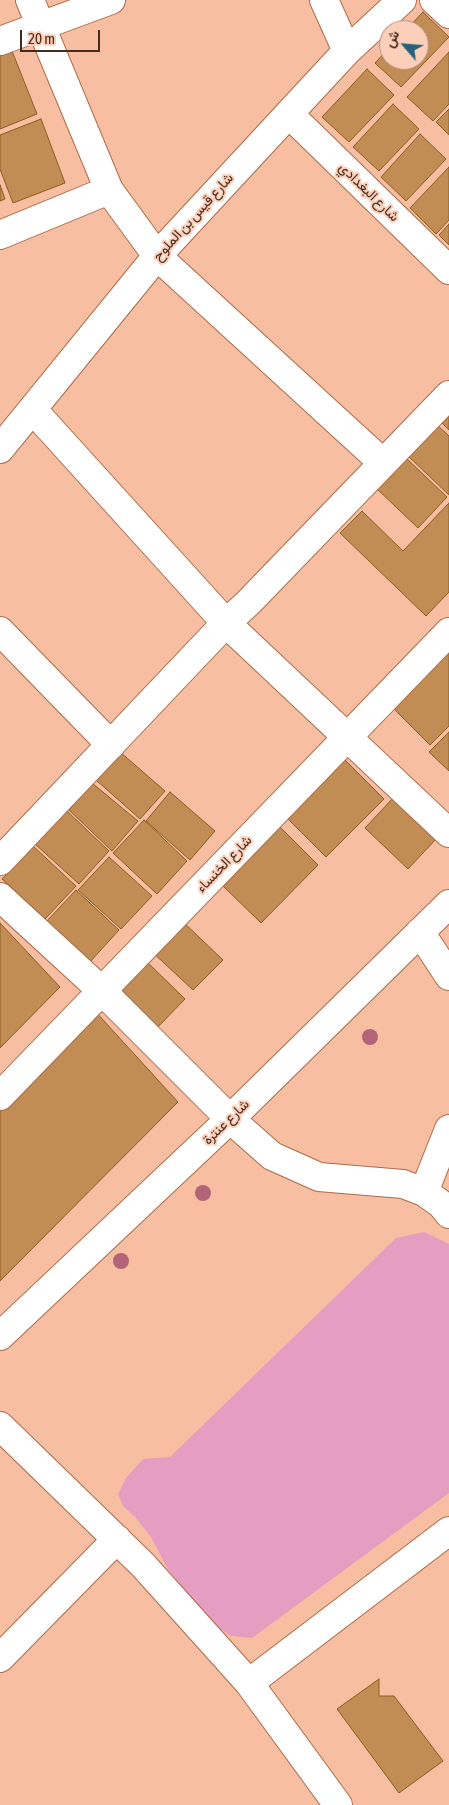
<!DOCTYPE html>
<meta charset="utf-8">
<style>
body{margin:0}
#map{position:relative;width:449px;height:1805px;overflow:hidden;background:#f8bea1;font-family:"Asap Condensed",Vazirmatn,sans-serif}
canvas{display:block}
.north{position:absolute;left:379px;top:20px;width:50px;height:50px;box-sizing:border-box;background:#fbcfb9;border:1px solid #b38d7a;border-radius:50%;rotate:297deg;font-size:14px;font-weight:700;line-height:20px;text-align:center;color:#462a1c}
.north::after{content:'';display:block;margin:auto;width:18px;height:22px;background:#266179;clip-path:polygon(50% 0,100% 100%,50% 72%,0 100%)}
.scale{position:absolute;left:20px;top:30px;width:80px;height:22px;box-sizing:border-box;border:2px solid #462a1c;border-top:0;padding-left:6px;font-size:15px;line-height:18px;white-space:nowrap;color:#462a1c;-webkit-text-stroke:4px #fbcfb9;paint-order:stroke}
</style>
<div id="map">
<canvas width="449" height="1805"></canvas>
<div class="north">ش</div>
<div class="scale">20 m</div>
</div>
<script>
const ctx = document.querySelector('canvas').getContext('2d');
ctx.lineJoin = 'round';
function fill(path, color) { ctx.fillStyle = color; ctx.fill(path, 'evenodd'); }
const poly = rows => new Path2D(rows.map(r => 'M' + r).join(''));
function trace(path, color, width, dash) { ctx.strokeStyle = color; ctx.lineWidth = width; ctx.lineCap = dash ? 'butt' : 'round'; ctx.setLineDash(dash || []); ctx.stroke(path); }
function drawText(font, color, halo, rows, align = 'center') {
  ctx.font = font + ' "Asap Condensed",Vazirmatn,sans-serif'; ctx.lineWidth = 4; ctx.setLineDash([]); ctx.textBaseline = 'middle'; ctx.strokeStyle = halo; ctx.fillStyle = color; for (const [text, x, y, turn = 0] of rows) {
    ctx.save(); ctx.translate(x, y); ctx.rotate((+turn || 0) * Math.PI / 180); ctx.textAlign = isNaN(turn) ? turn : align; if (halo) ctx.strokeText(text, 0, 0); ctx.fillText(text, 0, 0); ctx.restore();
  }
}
const green = poly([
 [424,1232,449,1244,449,1493,252,1638,231,1636,210,1622,168,1569,151,1537,135,1517,123,1506,118,1494,126,1478,143,1459,170,1457,396,1238]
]);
const building = poly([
 [423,12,449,37,401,87,375,63,389,48,389,60,419,60,419,30,406,30,423,12],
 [12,51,37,114,0,129,0,56,12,51],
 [449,52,449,104,433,121,407,97,449,52],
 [367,69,394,95,349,142,322,117,367,69],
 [393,104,419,129,379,171,353,147,393,104],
 [449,109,449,135,436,122,449,109],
 [41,119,65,183,13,203,0,169,0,135,41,119],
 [420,134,446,159,406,201,381,177,420,134],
 [449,167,449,220,436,234,410,208,449,167],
 [0,185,5,199,0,201,0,185],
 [449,224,449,245,439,235,449,224],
 [449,413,449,430,441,422,449,413],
 [436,424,449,436,449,495,407,455,436,424],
 [404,456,447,497,418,528,375,487,404,456],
 [449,503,449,592,426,616,340,533,362,511,403,551,449,503],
 [449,649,449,726,430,745,391,706,449,649],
 [449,732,449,771,429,752,449,732],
 [120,752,165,791,140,819,96,780,120,752],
 [345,760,384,799,326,857,287,818,345,760],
 [92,783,138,821,112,851,69,810,92,783],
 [170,792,215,831,190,860,146,821,170,792],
 [394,797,437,838,408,869,365,828,394,797],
 [66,810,109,851,79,884,35,844,66,810],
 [144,820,187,861,157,894,113,853,144,820],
 [279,826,318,865,261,923,221,884,279,826],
 [33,846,76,886,45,919,2,879,33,846],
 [109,857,152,896,121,929,78,890,109,857],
 [76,890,119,930,89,963,45,923,76,890],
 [180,919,223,960,193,990,150,950,180,919],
 [0,923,60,987,0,1048,0,923],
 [142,957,185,999,155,1030,112,988,142,957],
 [94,1010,178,1102,0,1281,0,1109,94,1010],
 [379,1679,379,1696,394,1696,443,1761,399,1793,337,1709,379,1679]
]);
const minor = poly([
 [30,0,109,190,157,256,383,463],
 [324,0,347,51],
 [434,0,449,14],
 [0,41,111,0],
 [289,114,449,270],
 [0,235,109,190],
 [33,410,226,623,449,833],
 [0,449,157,256,347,51,402,0],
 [0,631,111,745],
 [0,861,226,623,248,603,449,395],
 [0,897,101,990,230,1119,272,1156,319,1177,403,1184,424,1192,441,1204,449,1214],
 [420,932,449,976],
 [0,1096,449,632],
 [424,1192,449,1129],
 [0,1336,230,1119,449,904],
 [0,1426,143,1565,249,1683,338,1805],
 [0,1658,117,1539],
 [249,1683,449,1531]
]);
const trees = [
 [370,1037],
 [203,1193],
 [121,1261]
];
const streetNames = [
 ["شارع البغدادي",369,192,44],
 ["شارع قيس بن الملوح",193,217,-48],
 ["شارع الخنساء",224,864,-46],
 ["شارع عنترة",226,1122,-44]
];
fill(green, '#e69dc2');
fill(building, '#c18d54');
trace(building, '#8c5c20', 1);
trace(minor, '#ac6b48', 30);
trace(minor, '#fff', 28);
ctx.fillStyle = '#b46478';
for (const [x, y] of trees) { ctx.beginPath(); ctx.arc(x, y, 8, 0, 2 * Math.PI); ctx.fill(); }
drawText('14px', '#462a1c', '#fbcfb9', streetNames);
</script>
